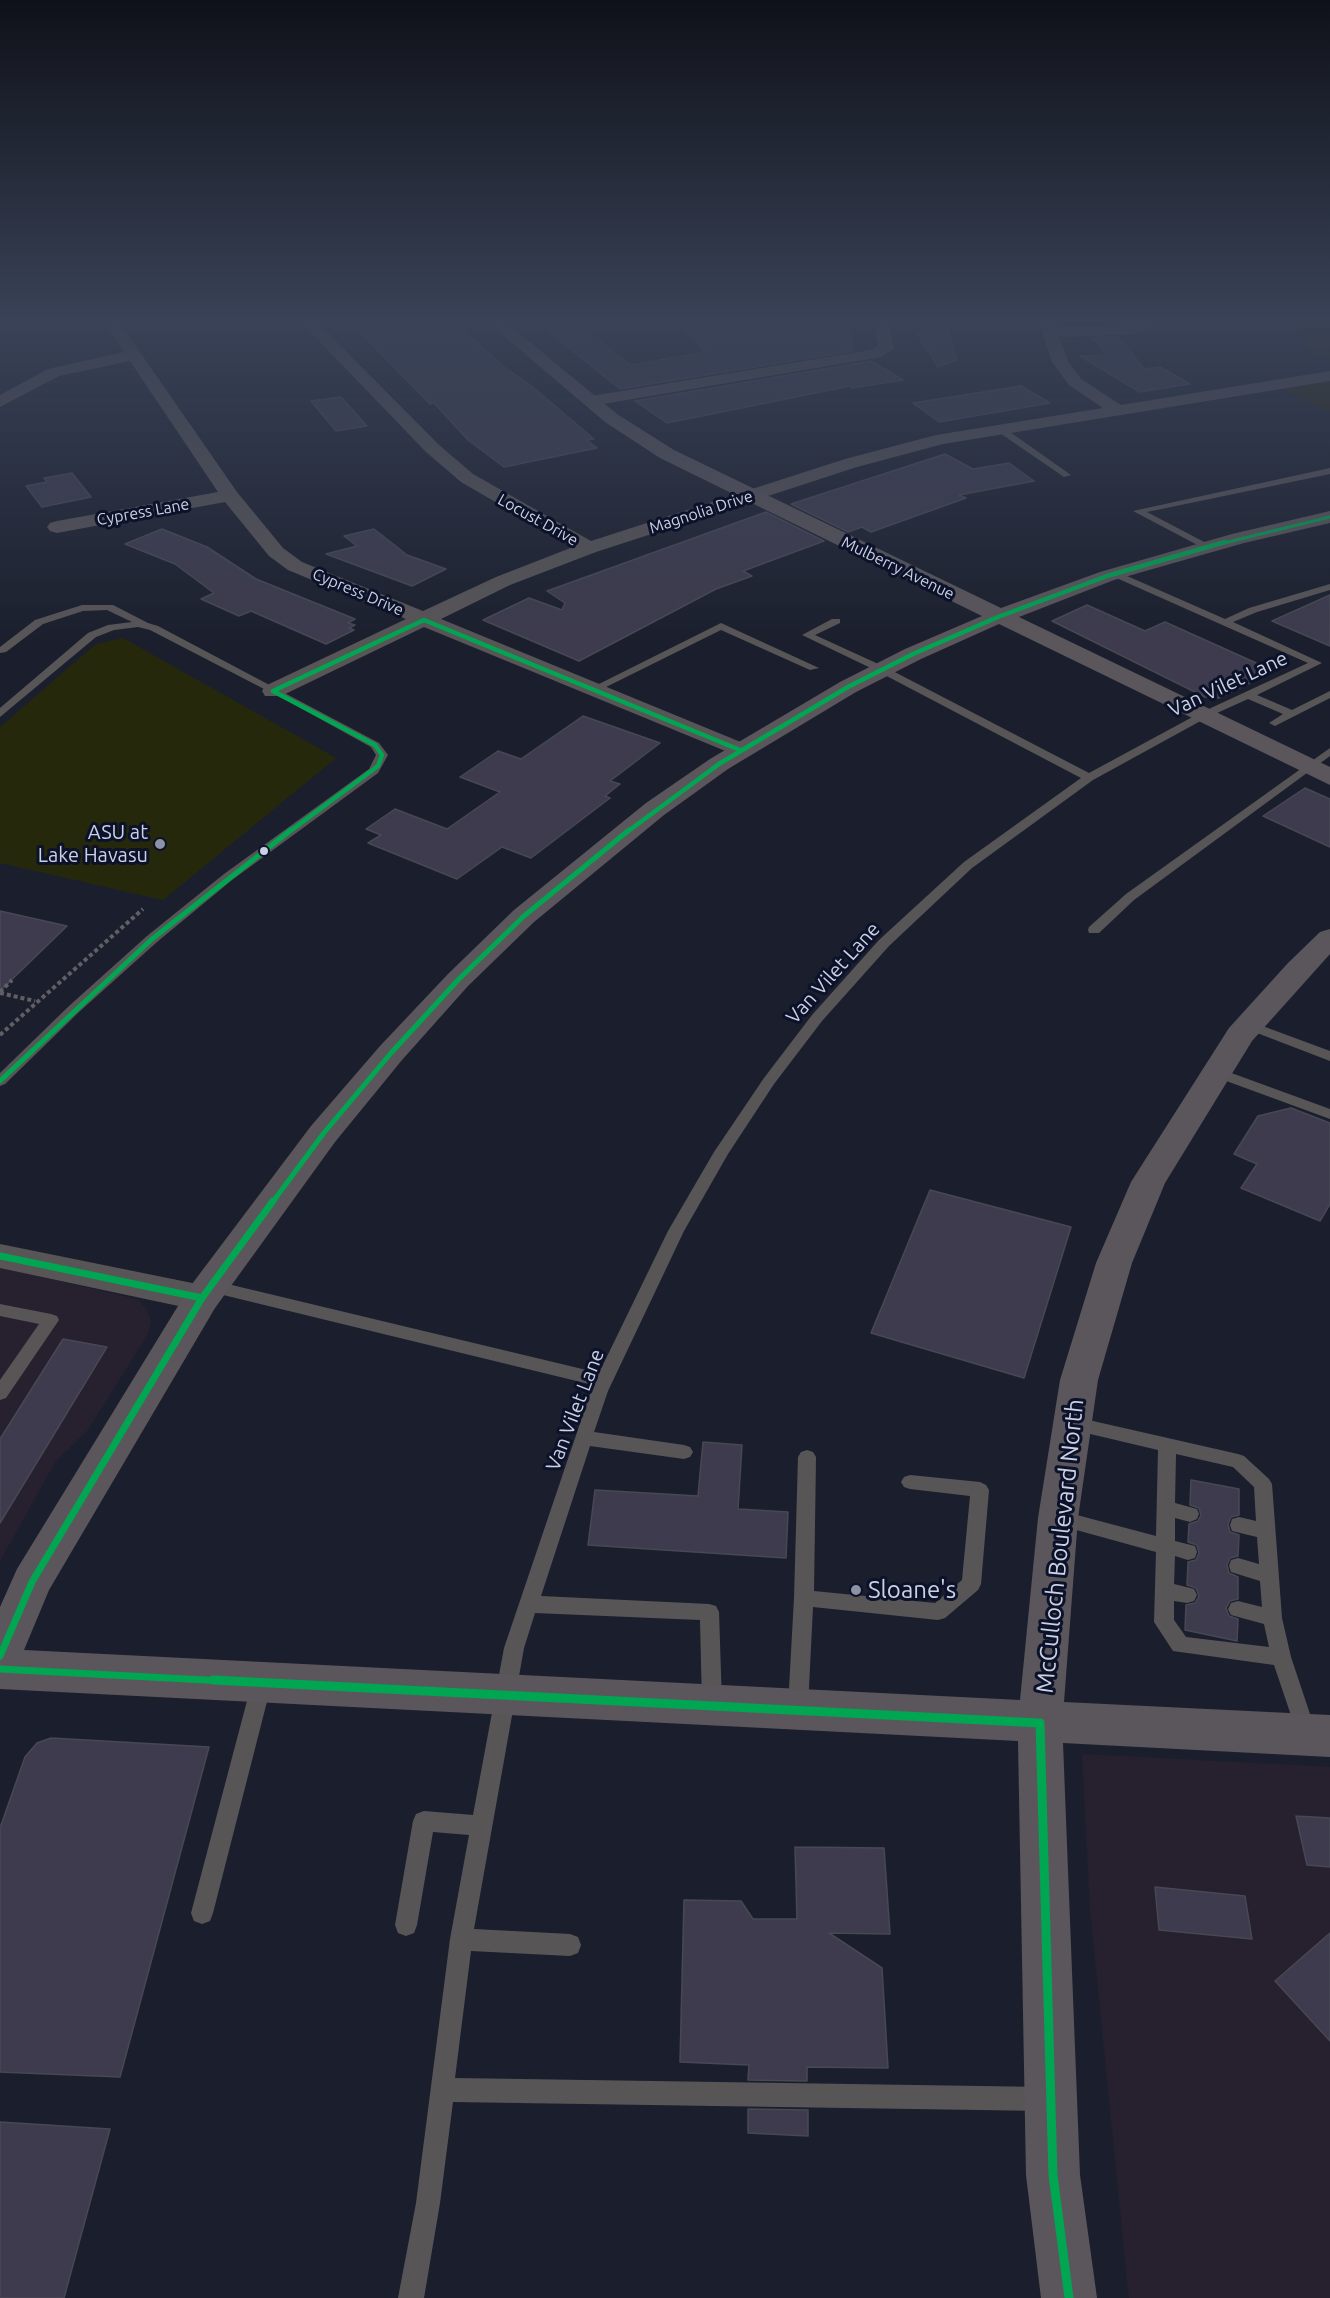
<!DOCTYPE html>
<style>
body{margin:0}
canvas{display:block;background:#1b1f2d}
</style>
<canvas width="1330" height="2298"></canvas>
<script>
const ctx = document.querySelector('canvas').getContext('2d');
ctx.lineJoin = 'round';
function fill(path, color) { ctx.fillStyle = color; ctx.fill(path, 'evenodd'); }
const poly = rows => new Path2D(rows.map(r => 'M' + r).join(''));
function trace(path, color, width, dash) { ctx.strokeStyle = color; ctx.lineWidth = width; ctx.lineCap = dash ? 'butt' : 'round'; ctx.setLineDash(dash || []); ctx.stroke(path); }
function drawText(font, color, halo, rows, align = 'center') {
  ctx.font = font + ' Ubuntu,sans-serif'; ctx.lineWidth = 6; ctx.setLineDash([]); ctx.textBaseline = 'middle'; ctx.strokeStyle = halo; ctx.fillStyle = color; for (const [text, x, y, turn = 0] of rows) {
    ctx.save(); ctx.translate(x, y); ctx.rotate((+turn || 0) * Math.PI / 180); ctx.textAlign = isNaN(turn) ? turn : align; if (halo) ctx.strokeText(text, 0, 0); ctx.fillText(text, 0, 0); ctx.restore();
  }
}
const commercial = poly([
 [0,1267,136,1299,146,1308,151,1321,148,1334,87,1431,55,1462,0,1561],
 [1082,1754,1330,1767,1330,2298,1129,2298,1090,1907]
]);
const green = poly([
 [123,638,336,758,163,900,0,863,0,727,96,644]
]);
const sand = poly([
 [1287,319,1330,319,1330,358,1325,359,1300,345,1305,338],
 [1330,381,1330,412,1281,389]
]);
const building = poly([
 [347,319,452,319,504,367,529,384,594,439,587,440,597,448,504,467,468,440,434,403,430,404,347,319],
 [533,319,571,319,631,365,706,352,675,319,814,319,814,325,850,325,853,351,620,389,533,319],
 [922,324,946,324,957,360,938,367,917,333,922,333,922,324],
 [1119,337,1144,369,1160,367,1190,384,1140,392,1080,356,1106,355,1093,338,1119,337],
 [871,361,903,380,852,388,850,386,667,423,635,401,871,361],
 [1021,386,1050,403,939,422,913,403,1021,386],
 [341,397,367,426,336,431,311,401,341,397],
 [945,454,973,469,1009,463,1034,481,959,495,966,498,871,532,862,527,848,532,791,504,945,454],
 [72,473,91,497,42,507,26,486,47,482,44,478,72,473],
 [766,512,824,541,743,571,752,576,716,589,579,661,483,620,529,598,562,610,565,603,547,591,766,512],
 [162,529,207,547,256,579,355,619,348,623,355,625,349,628,354,630,326,644,251,611,239,616,201,599,214,593,175,564,125,544,162,529],
 [374,529,407,555,446,569,412,586,326,554,357,546,344,536,374,529],
 [1330,595,1330,646,1272,621,1330,595],
 [1087,605,1145,631,1165,622,1274,671,1219,698,1205,697,1052,621,1087,605],
 [583,716,660,743,610,781,620,784,605,796,610,798,531,858,502,847,457,879,368,843,381,835,366,829,395,809,447,829,500,792,460,777,498,751,521,759,583,716],
 [1305,788,1330,799,1330,847,1263,816,1305,788],
 [0,911,67,926,0,991,0,911],
 [1291,1108,1330,1123,1330,1204,1320,1221,1241,1188,1257,1164,1234,1154,1258,1116,1291,1108],
 [930,1190,1071,1227,1024,1378,871,1333,930,1190],
 [63,1339,107,1347,0,1523,0,1439,63,1339],
 [703,1442,742,1445,738,1509,788,1512,786,1558,588,1545,595,1490,698,1496,703,1442],
 [1191,1480,1239,1489,1239,1515,1231,1517,1228,1524,1230,1532,1239,1535,1238,1556,1230,1558,1227,1565,1229,1573,1238,1577,1238,1599,1230,1601,1226,1608,1229,1616,1238,1619,1237,1641,1185,1630,1186,1605,1195,1603,1199,1596,1196,1588,1187,1585,1188,1562,1196,1560,1199,1553,1197,1545,1188,1542,1189,1524,1198,1521,1201,1515,1199,1508,1190,1505,1191,1480],
 [51,1738,209,1747,120,2077,0,2072,0,1828,25,1757,37,1743,51,1738],
 [1296,1816,1330,1818,1330,1867,1307,1865,1296,1816],
 [795,1847,884,1848,890,1934,829,1933,882,1968,888,2068,807,2067,807,2081,748,2080,749,2065,680,2062,684,1900,741,1901,753,1919,797,1919,795,1847],
 [1155,1887,1245,1896,1252,1939,1159,1930,1155,1887],
 [1330,1933,1330,2041,1275,1981,1330,1933],
 [748,2109,808,2110,808,2136,748,2133,748,2109],
 [0,2122,110,2129,64,2298,0,2298,0,2122]
]);
const pathFar1 = poly([
 [651,328,739,319]
]);
const path = poly([
 [0,992,12,980],
 [0,993,35,1001],
 [0,1035,143,909]
]);
const lane = poly([
 [997,427,1003,427,1071,475,1064,477,997,431,997,427],
 [1330,468,1330,474,1147,512,1210,545,1212,547,1207,550,1133,511,1330,468],
 [1112,572,1118,572,1225,619,1249,608,1330,584,1330,590,1257,612,1233,622,1322,663,1257,695,1292,710,1330,691,1330,698,1275,726,1269,723,1283,714,1248,699,1206,718,1093,780,972,868,889,946,822,1021,774,1084,728,1154,684,1231,608,1391,594,1432,684,1445,690,1447,693,1452,690,1457,684,1459,590,1446,541,1596,709,1604,716,1606,719,1612,722,1704,719,1711,712,1713,705,1711,702,1704,700,1620,535,1613,524,1648,474,1929,570,1934,578,1937,581,1945,578,1953,570,1956,471,1951,455,2078,1045,2087,1053,2091,1057,2099,1053,2107,1045,2111,453,2102,440,2203,424,2298,398,2298,416,2203,450,1939,469,1835,433,1832,417,1925,414,1933,406,1936,398,1933,395,1925,413,1821,416,1814,424,1811,473,1815,504,1648,593,1385,211,1292,205,1290,203,1286,205,1282,211,1280,599,1373,668,1231,714,1152,764,1078,812,1015,879,940,964,862,1081,778,879,672,802,635,832,619,840,619,840,623,815,635,887,668,1089,773,1198,714,1308,663,1112,576,1112,572],
 [82,605,113,605,148,623,158,626,379,743,388,755,378,773,232,880,157,942,79,1012,5,1084,0,1086,0,1073,69,1006,147,936,224,874,369,769,376,755,371,747,295,705,150,630,138,627,114,630,96,637,0,717,0,708,88,633,108,625,132,622,107,610,83,611,43,624,6,652,0,653,0,647,35,620,82,605],
 [721,623,819,668,810,670,721,630,596,692,587,690,721,623],
 [1330,748,1330,756,1134,900,1099,933,1089,933,1088,930,1089,927,1126,894,1330,748],
 [1249,1021,1330,1051,1330,1061,1244,1028,1242,1025,1244,1022,1249,1021],
 [1215,1067,1330,1109,1330,1119,1210,1075,1208,1072,1210,1069,1215,1067],
 [0,1304,51,1314,57,1316,59,1320,6,1398,0,1400,0,1380,39,1324,0,1316,0,1304],
 [1071,1416,1238,1454,1244,1456,1269,1479,1272,1484,1282,1618,1291,1657,1316,1732,1313,1739,1306,1742,1299,1739,1274,1665,1173,1651,1154,1622,1156,1552,1051,1523,1049,1518,1051,1513,1058,1510,1156,1536,1158,1450,1065,1428,1062,1423,1065,1418,1071,1416],
 [1176,1454,1233,1467,1254,1487,1256,1521,1239,1517,1232,1519,1230,1525,1232,1531,1257,1537,1259,1564,1238,1558,1231,1560,1229,1566,1231,1572,1260,1581,1262,1607,1238,1601,1231,1603,1228,1609,1231,1615,1264,1624,1269,1647,1186,1637,1174,1620,1174,1601,1187,1603,1194,1601,1197,1595,1194,1589,1174,1584,1175,1556,1188,1560,1195,1558,1197,1552,1195,1546,1175,1541,1175,1518,1190,1522,1197,1519,1199,1514,1197,1509,1175,1503,1176,1454],
 [807,1450,813,1452,816,1457,814,1591,935,1603,962,1580,970,1496,910,1489,904,1487,901,1482,904,1477,910,1475,980,1482,986,1485,989,1490,981,1584,978,1590,945,1618,938,1620,813,1607,808,1707,805,1714,798,1716,791,1714,788,1707,794,1598,798,1457,801,1452,807,1450],
 [262,1673,269,1676,272,1682,213,1913,210,1921,202,1924,194,1921,191,1913,252,1682,255,1676,262,1673]
]);
const street = poly([
 [102,319,117,319,237,492,283,548,302,562,423,611,496,577,573,547,461,482,426,452,298,319,314,319,438,444,473,474,591,541,845,459,936,435,1103,408,1069,385,1052,362,1038,319,1053,319,1056,328,1178,319,1135,334,1059,337,1068,361,1081,379,1121,405,1330,371,1330,381,943,444,857,467,596,552,510,585,441,619,748,745,752,750,748,755,740,757,424,627,281,696,265,696,262,691,265,686,406,619,288,570,269,556,225,502,57,533,50,531,47,527,50,523,57,521,218,492,130,361,59,376,0,407,0,395,48,369,124,352,102,319],
 [872,319,888,319,894,348,881,357,591,406,583,401,591,396,871,350,878,346,872,319],
 [0,1244,202,1285,214,1289,219,1298,214,1307,202,1311,0,1268,0,1244]
]);
const secondary = poly([
 [484,319,502,319,617,414,674,450,1001,608,1100,572,1232,534,1330,511,1330,523,1244,543,1114,580,1019,617,1330,767,1330,785,999,624,921,659,856,692,728,769,664,815,534,922,468,986,402,1060,335,1142,215,1308,49,1590,24,1650,1020,1700,1038,1518,1060,1380,1096,1263,1131,1182,1229,1028,1288,963,1320,932,1330,929,1330,954,1252,1041,1165,1183,1132,1263,1098,1380,1078,1518,1064,1702,1330,1715,1330,1757,1063,1743,1080,2175,1097,2298,1041,2298,1026,2175,1018,1741,0,1689,0,1607,17,1569,189,1288,311,1126,380,1046,448,974,514,910,646,803,710,759,840,682,905,649,982,616,660,458,605,422,484,319]
]);
const bus1Far4 = poly([
 [1220,544,1330,517]
]);
const bus1Far3 = poly([
 [273,691,424,620,740,750],
 [273,691,375,745,382,755,378,766,289,832],
 [627,832,719,764,848,687,913,654,998,617,1107,576,1225,542]
]);
const bus1Far2 = poly([
 [0,1081,152,939,291,830],
 [272,1203,323,1134,391,1053,458,980,524,916,629,830]
]);
const bus1Far1 = poly([
 [0,1256,202,1298],
 [0,1656,32,1582,202,1298,273,1201],
 [0,1669,242,1682]
]);
const bus1 = poly([
 [213,1680,1040,1723,1053,2175,1069,2298]
]);
const markers = [
 [160,844,6,"#8d93a3"],
 [264,851,5,"#cbd1e2"],
 [856,1590,6,"#8d93a3"]
];
const farStreetnames = [
 ["Cypress Lane",143,512,-10],
 ["Magnolia Drive",701,512,-18],
 ["Locust Drive",538,520,29],
 ["Mulberry Avenue",898,568,26],
 ["Cypress Drive",358,592,23]
];
const streetNames = [
 ["Van Vilet Lane",1228,684,-25],
 ["Van Vilet Lane",833,973,-48],
 ["Van Vilet Lane",575,1410,-69]
];
const poiNames = [
 ["ASU at",148,832],
 ["Lake Havasu",148,855]
];
const nearStreetnames = [
 ["McCulloch Boulevard North",1060,1546,-84]
];
const nearPoinames = [
 ["Sloane's",868,1590]
];
fill(commercial, '#27202f');
fill(green, '#25280b');
fill(sand, '#2a2309');
fill(building, '#3d3b4d');
trace(building, '#474854', 1.5);
trace(pathFar1, '#615f64', 2, [2, 1.5]);
trace(path, '#615f64', 4, [4, 3]);
fill(lane, '#585557');
fill(street, '#585557');
fill(secondary, '#5b565b');
trace(bus1Far4, '#00a651', 3);
trace(bus1Far3, '#00a651', 4.5);
trace(bus1Far2, '#00a651', 5);
trace(bus1Far1, '#00a651', 7);
trace(bus1, '#00a651', 9);
const sky = ctx.createLinearGradient(0, 0, 0, 641);
sky.addColorStop(0, '#0f1119');
sky.addColorStop(0.5, '#394257');
sky.addColorStop(1, '#39425700');
ctx.fillStyle = sky;
ctx.fillRect(0, 0, 1330, 641);
for (const [x, y, r, color] of markers) { const dot = new Path2D(); dot.arc(x, y, r, 0, 2 * Math.PI); ctx.fillStyle = color; ctx.fill(dot); trace(dot, '#0b122a', 2); }
drawText('16px', '#cbd1e2', '#0b122a', farStreetnames);
drawText('20px', '#cbd1e2', '#0b122a', streetNames);
drawText('20px', '#cbd1e2', '#0b122a', poiNames, 'right');
drawText('24px', '#cbd1e2', '#0b122a', nearStreetnames);
drawText('24px', '#cbd1e2', '#0b122a', nearPoinames, 'left');
</script>
